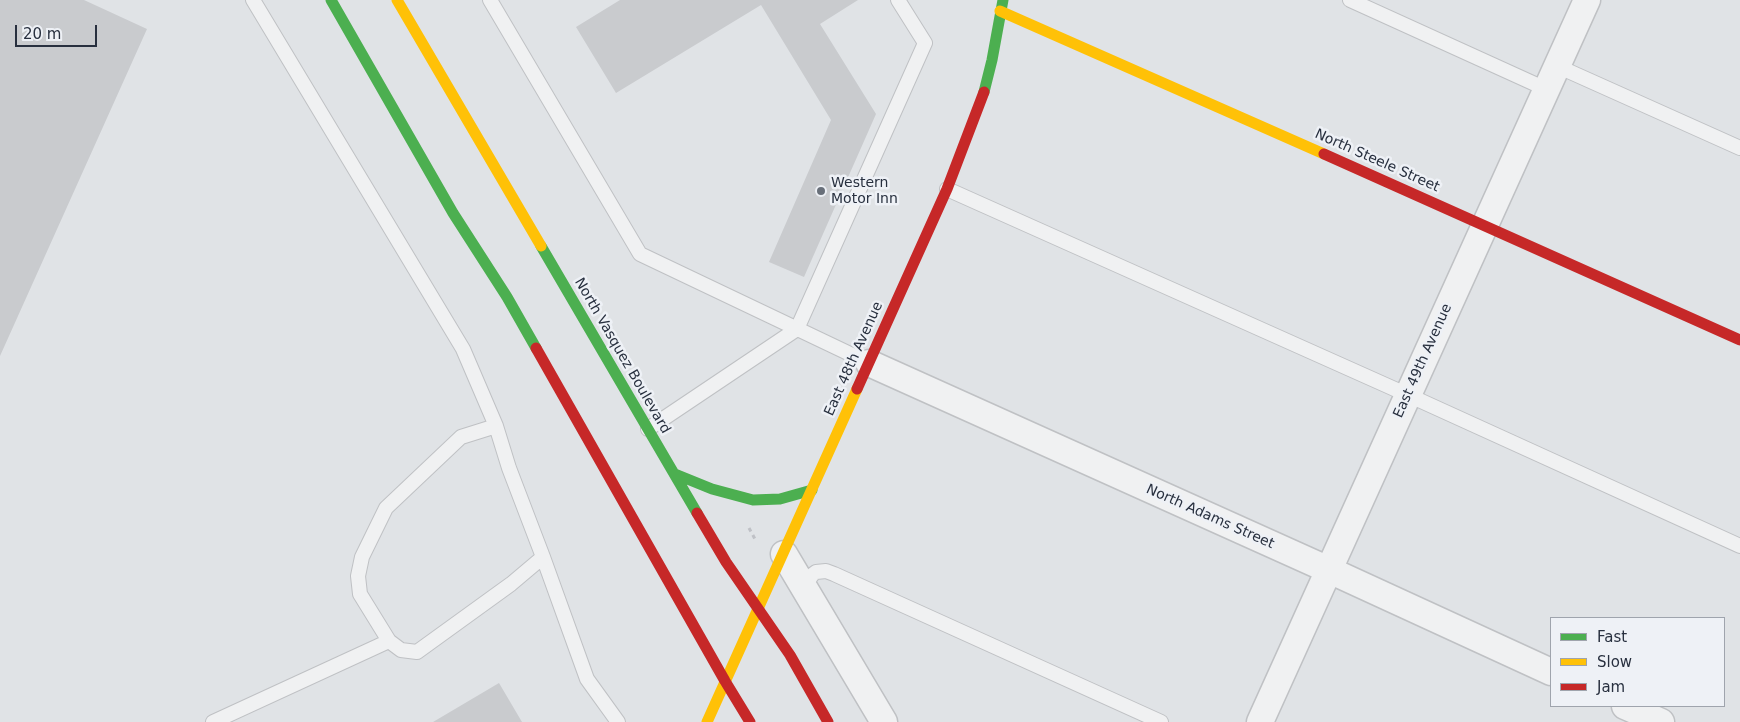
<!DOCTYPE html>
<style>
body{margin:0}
#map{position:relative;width:1740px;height:722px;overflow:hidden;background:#e0e3e6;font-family:"DejaVu Sans",sans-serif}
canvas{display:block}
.legend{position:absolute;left:1550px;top:617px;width:175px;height:90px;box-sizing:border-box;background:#eef1f6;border:1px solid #9fa4ad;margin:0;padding:6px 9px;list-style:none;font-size:15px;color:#28303f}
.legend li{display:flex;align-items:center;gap:10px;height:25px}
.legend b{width:25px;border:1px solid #9fa4ad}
.scale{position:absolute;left:15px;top:25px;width:82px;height:22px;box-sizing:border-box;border:2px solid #28303f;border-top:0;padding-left:6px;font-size:15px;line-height:18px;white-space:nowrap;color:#28303f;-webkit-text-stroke:4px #eef1f6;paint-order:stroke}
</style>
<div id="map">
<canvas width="1740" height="722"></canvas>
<ul class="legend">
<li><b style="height:6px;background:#4caf50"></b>Fast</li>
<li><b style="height:6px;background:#ffc107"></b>Slow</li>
<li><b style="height:6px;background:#c62828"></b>Jam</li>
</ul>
<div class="scale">20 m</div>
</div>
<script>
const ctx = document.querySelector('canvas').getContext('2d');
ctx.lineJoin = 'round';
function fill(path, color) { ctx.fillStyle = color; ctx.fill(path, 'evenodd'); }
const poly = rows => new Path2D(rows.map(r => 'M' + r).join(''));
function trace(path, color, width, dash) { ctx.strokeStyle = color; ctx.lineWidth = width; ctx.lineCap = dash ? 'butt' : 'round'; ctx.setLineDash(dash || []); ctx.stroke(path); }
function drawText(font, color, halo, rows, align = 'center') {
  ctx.font = font + ' "DejaVu Sans",sans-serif'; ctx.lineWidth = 5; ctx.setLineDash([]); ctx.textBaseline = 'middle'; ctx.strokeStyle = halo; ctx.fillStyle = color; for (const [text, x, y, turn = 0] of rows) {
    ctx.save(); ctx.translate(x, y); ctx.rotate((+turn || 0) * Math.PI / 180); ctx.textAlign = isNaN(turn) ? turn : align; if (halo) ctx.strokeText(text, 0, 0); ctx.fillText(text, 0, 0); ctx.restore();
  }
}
const building = poly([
 [0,0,84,0,147,29,0,356],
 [620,0,858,0,820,24,876,114,804,277,769,262,831,120,761,5,616,93,576,27],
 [499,683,522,722,433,722]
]);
const path = poly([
 [749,528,756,541]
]);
const lane = poly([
 [253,0,463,349,496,426,509,468,543,557,587,679,618,722],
 [490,0,640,254,869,363],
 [1350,0,1546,89],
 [1557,66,1740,148],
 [947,189,1408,395,1740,546],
 [496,426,461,437,386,508,362,557,358,576,360,594,389,641,401,650,417,652,511,584,543,557],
 [648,429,797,329,925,43,898,0],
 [804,587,812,575,816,572,826,571,834,574,1161,722],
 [213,722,389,641]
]);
const street = poly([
 [869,363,1329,570,1551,672],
 [784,554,884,722],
 [1625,706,1661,722],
 [1260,722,1587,0]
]);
const fast = poly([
 [331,0,453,213,507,297,536,348],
 [984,92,992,60,1003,0],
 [541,246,697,513],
 [675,474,712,489,753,500,780,499,812,490]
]);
const slow = poly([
 [397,0,541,246],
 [1000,11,1324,154],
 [707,722,857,389]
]);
const jam = poly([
 [1324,154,1740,340],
 [536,348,725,681,750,722],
 [857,389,947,189,984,92],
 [697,513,726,562,790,655,828,722]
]);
const markers = [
 [821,191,5,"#686f79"]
];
const streetNames = [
 ["North Steele Street",1377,161,24],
 ["North Vasquez Boulevard",622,356,60],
 ["East 48th Avenue",854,359,-66],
 ["East 49th Avenue",1423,361,-66],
 ["North Adams Street",1210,517,24]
];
const poiNames = [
 ["Western",831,183],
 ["Motor Inn",831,199]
];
fill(building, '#c9cbce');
trace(lane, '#bfc1c4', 16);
trace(street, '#bfc1c4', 29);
trace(path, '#bfc1c6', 3, [4, 4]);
trace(lane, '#f0f1f2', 14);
trace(street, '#f0f1f2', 26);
trace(fast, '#4caf50', 11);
trace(slow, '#ffc107', 11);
trace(jam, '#c62828', 11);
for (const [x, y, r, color] of markers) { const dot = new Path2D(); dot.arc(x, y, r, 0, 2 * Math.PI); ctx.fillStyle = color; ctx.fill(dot); trace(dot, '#eef1f6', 2); }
drawText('14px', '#28303f', '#eef1f6', streetNames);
drawText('14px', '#28303f', '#eef1f6', poiNames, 'left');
</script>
